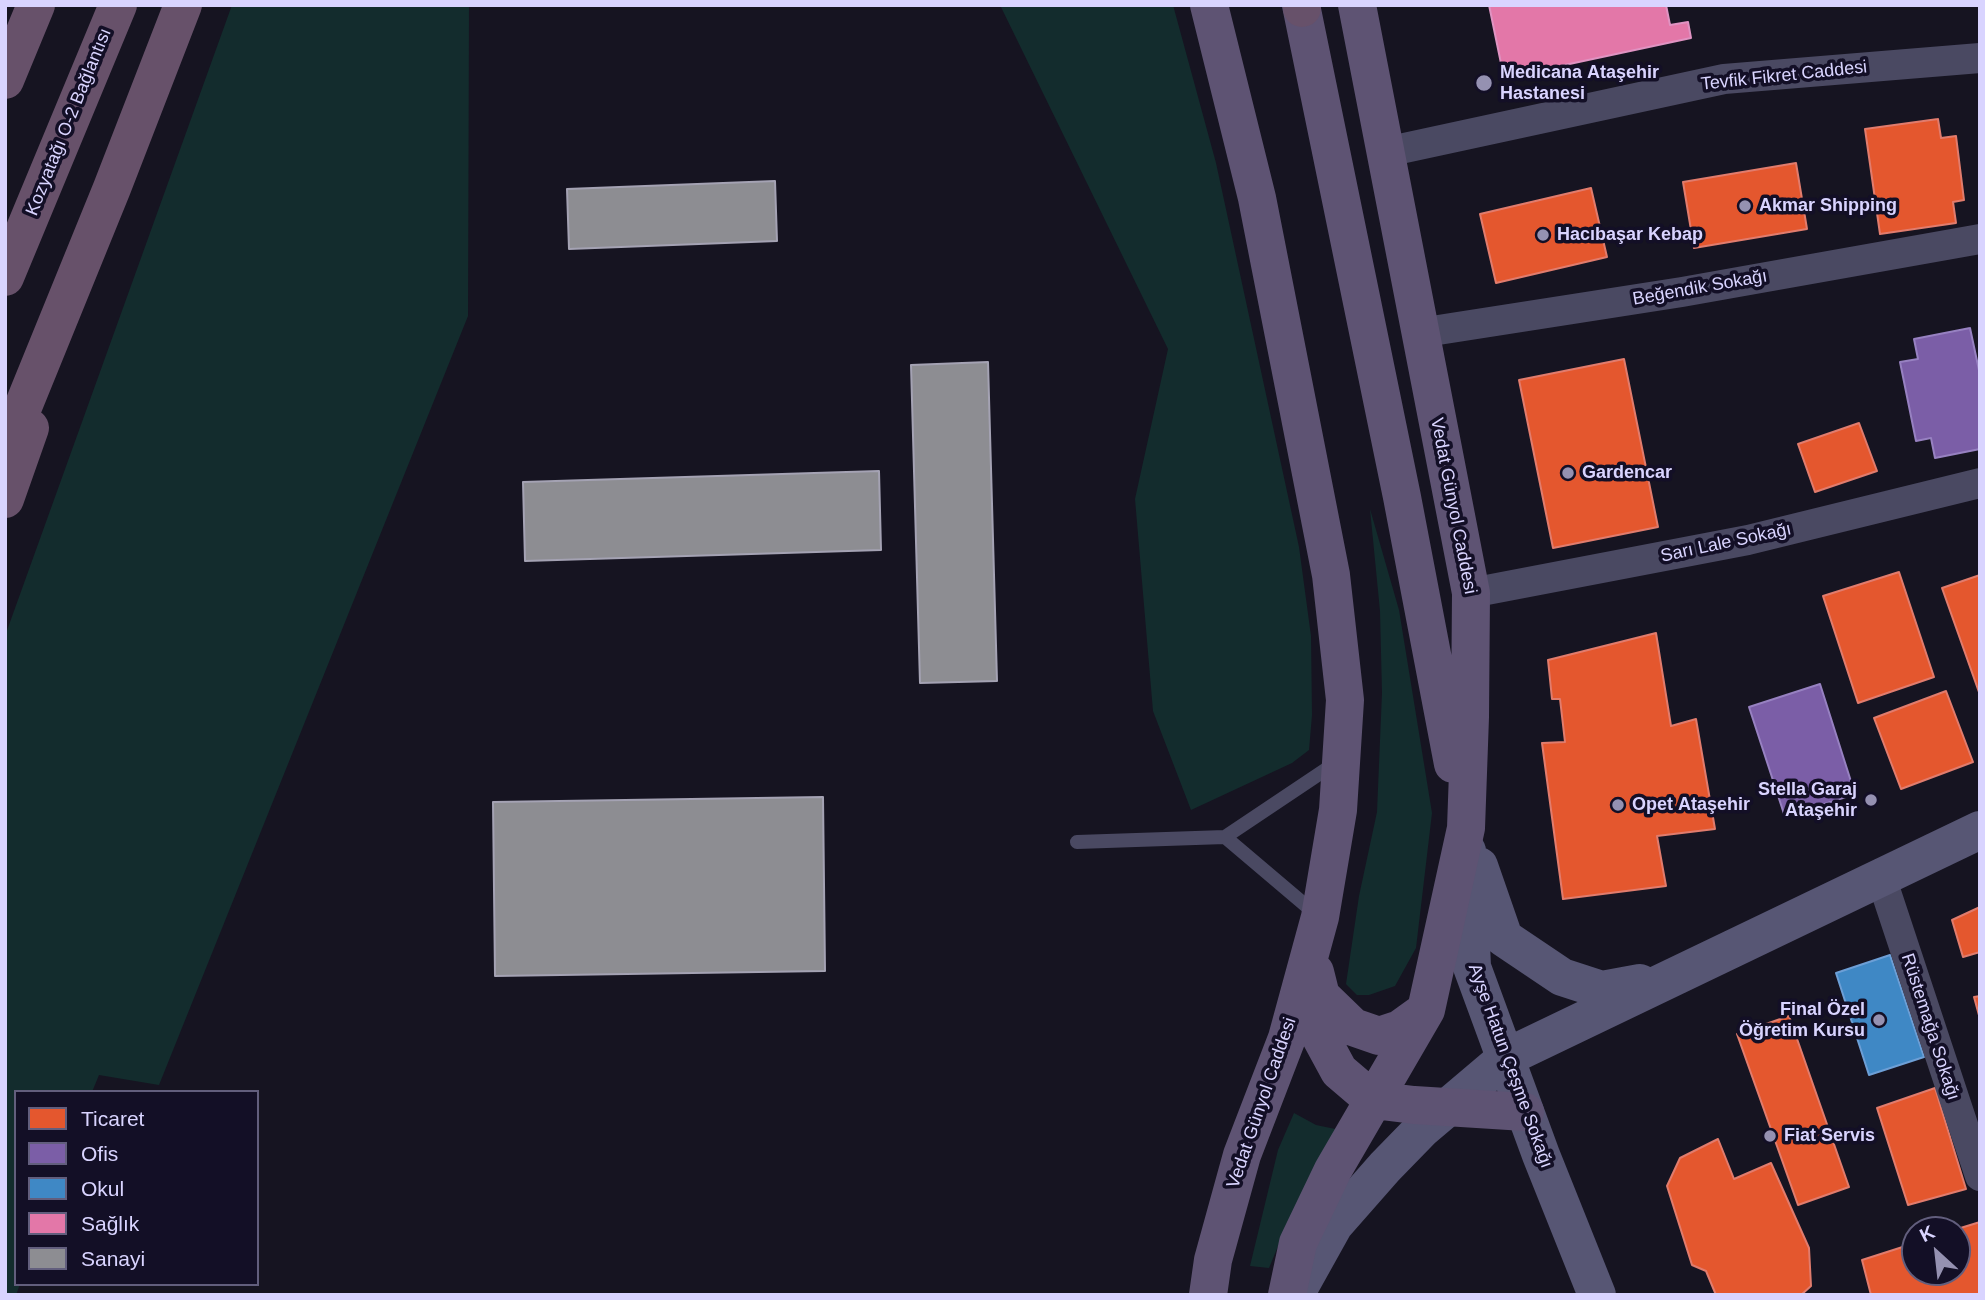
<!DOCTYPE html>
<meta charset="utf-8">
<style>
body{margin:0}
#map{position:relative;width:1985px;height:1300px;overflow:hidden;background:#161421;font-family:Arial,sans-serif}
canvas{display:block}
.frame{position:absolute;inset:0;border:7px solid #d9d4ff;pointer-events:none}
.legend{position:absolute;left:14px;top:1090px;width:245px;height:196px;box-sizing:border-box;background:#130f26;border:2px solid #625e7d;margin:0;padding:9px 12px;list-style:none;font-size:21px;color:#d9d4ff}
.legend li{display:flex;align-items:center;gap:14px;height:35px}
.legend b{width:35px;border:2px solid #625e7d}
.north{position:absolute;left:1901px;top:1216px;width:70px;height:70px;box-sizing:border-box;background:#130f26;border:2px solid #625e7d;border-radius:50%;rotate:333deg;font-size:19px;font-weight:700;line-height:28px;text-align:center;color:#d9d4ff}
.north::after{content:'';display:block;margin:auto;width:24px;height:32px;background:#9591b1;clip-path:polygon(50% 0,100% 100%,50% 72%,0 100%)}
</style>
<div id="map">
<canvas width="1985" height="1300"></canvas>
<div class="frame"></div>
<ul class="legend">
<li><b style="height:19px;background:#e4572e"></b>Ticaret</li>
<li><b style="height:19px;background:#7b5ea7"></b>Ofis</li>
<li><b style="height:19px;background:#3f88c5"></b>Okul</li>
<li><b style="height:19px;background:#e377a8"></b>Sağlık</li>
<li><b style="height:19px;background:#8d8d92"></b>Sanayi</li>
</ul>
<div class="north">K</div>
</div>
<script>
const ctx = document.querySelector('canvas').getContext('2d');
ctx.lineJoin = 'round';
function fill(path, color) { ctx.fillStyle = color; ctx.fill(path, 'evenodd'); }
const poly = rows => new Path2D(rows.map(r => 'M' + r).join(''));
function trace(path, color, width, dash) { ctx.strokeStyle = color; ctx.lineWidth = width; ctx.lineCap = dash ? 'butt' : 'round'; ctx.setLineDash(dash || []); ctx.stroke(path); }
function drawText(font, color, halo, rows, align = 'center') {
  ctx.font = font + ' Arial,sans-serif'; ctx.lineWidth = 7; ctx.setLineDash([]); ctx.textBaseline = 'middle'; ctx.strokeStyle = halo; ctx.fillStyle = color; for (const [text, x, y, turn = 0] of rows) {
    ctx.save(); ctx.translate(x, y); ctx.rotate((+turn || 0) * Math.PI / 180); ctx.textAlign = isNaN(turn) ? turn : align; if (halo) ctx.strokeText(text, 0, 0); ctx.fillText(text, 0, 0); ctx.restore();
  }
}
const green = poly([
 [232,5,469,5,468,316,159,1085,99,1075,92,1092,16,1092,16,1284,20,1284,16,1295,5,1295,5,636],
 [1000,5,1173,5,1216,163,1299,547,1311,636,1312,715,1309,750,1292,763,1191,810,1153,711,1135,499,1168,349],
 [1370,509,1399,610,1432,813,1416,948,1395,986,1369,995,1357,995,1346,984,1359,896,1377,812,1382,693,1380,611],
 [1294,1113,1316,1125,1345,1131,1288,1222,1269,1268,1250,1266,1278,1150]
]);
const shops = poly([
 [1938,119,1941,138,1956,136,1964,200,1953,202,1956,223,1880,234,1865,129,1938,119],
 [1796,163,1807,229,1694,248,1683,182,1796,163],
 [1591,188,1607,257,1496,283,1480,214,1591,188],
 [1624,359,1658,527,1553,548,1519,380,1624,359],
 [1859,423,1877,471,1815,492,1798,444,1859,423],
 [1899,572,1934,677,1858,703,1823,596,1899,572],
 [1980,575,1980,695,1942,588,1980,575],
 [1656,633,1671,726,1696,719,1715,829,1657,836,1666,886,1563,899,1542,743,1565,742,1560,699,1552,699,1548,660,1656,633],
 [1946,691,1973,762,1901,789,1874,718,1946,691],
 [1980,907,1980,952,1963,957,1952,920,1980,907],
 [1980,996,1980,1019,1974,997,1980,996],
 [1789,1016,1849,1187,1798,1205,1737,1034,1789,1016],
 [1935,1088,1966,1189,1908,1205,1877,1108,1935,1088],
 [1718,1139,1734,1179,1771,1163,1809,1248,1811,1286,1801,1295,1716,1295,1706,1271,1692,1265,1667,1186,1680,1158,1718,1139],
 [1980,1222,1980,1295,1871,1295,1862,1260,1915,1243,1915,1272,1957,1272,1957,1230,1954,1230,1980,1222]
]);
const offices = poly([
 [1970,328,1980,375,1980,449,1935,458,1931,438,1916,441,1900,362,1918,359,1914,339,1970,328],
 [1820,684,1855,794,1785,817,1749,707,1820,684]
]);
const schools = poly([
 [1890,955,1924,1057,1869,1075,1836,973,1890,955]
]);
const health = poly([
 [1489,5,1666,5,1670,25,1688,22,1691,38,1504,78,1489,5]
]);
const industry = poly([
 [775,181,777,241,569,249,567,189,775,181],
 [988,362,997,681,920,683,911,365,988,362],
 [879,471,881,550,525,561,523,482,879,471],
 [823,797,825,971,495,976,493,802,823,797]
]);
const lane = poly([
 [1225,837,1317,915],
 [1077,842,1225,837,1337,762]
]);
const street = poly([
 [1386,152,1724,79,1980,58],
 [1419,333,1682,292,1980,239],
 [1471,593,1748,540,1980,483],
 [1881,877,1980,1176]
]);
const secondary = poly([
 [1467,851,1472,967,1541,1155,1597,1295],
 [1479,866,1504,938,1562,977,1602,990,1640,983],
 [1295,1295,1334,1225,1385,1167,1422,1129,1507,1057,1980,830]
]);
const primary = poly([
 [1301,5,1402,497,1453,764],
 [1315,972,1321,996,1353,1027,1379,1036,1400,1029,1425,1011],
 [1311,980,1313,1023,1339,1071,1373,1100,1414,1105,1525,1112],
 [1208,1295,1213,1260,1242,1155,1287,1038,1320,917,1338,810,1345,700,1331,575,1257,198,1209,5],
 [1287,1295,1298,1243,1333,1170,1426,1010,1466,828,1470,717,1471,593,1357,5]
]);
const highway = poly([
 [1302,5,1302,8],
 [5,80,36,5],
 [5,277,118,5],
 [5,451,112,188,183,5],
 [5,499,30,428]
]);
const markers = [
 [1484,83,9,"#9591b1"],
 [1745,206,7,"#9591b1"],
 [1543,235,7,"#9591b1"],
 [1568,473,7,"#9591b1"],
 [1871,800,7,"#9591b1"],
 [1618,805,7,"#9591b1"],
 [1879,1020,7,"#9591b1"],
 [1770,1136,7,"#9591b1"]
];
const poiNames = [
 ["Medicana Ataşehir",1500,73],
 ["Hastanesi",1500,94],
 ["Akmar Shipping",1759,206],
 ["Hacıbaşar Kebap",1557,235],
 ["Gardencar",1582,473],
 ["Stella Garaj",1857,790,"right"],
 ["Ataşehir",1857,811,"right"],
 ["Opet Ataşehir",1632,805],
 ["Final Özel",1865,1010,"right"],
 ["Öğretim Kursu",1865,1031,"right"],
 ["Fiat Servis",1784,1136]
];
const streetNames = [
 ["Tevfik Fikret Caddesi",1784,76,-6],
 ["Kozyatağı O-2 Bağlantısı",69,122,-68],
 ["Beğendik Sokağı",1700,288,-10],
 ["Vedat Günyol Caddesi",1453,506,79],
 ["Sarı Lale Sokağı",1726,543,-12],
 ["Rüstemağa Sokağı",1930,1027,72],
 ["Ayşe Hatun Çeşme Sokağı",1510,1066,70],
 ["Vedat Günyol Caddesi",1262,1103,-71]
];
fill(green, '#132c2d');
fill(shops, '#e4572e');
trace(shops, '#e17c6d', 2);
fill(offices, '#7b5ea7');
trace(offices, '#9781c1', 2);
fill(schools, '#3f88c5');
trace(schools, '#6d9fd6', 2);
fill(health, '#e377a8');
trace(health, '#e093c2', 2);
fill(industry, '#8d8d92');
trace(industry, '#a4a2b3', 2);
trace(lane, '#4a4962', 14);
trace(street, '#4a4962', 30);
trace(secondary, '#575674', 38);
trace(primary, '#5e5373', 38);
trace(highway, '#67516a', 38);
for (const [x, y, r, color] of markers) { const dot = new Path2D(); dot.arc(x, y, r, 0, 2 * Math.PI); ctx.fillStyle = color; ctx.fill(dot); trace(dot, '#130f26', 2.5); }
drawText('bold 18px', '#d9d4ff', '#130f26', poiNames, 'left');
drawText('18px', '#d9d4ff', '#130f26', streetNames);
</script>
